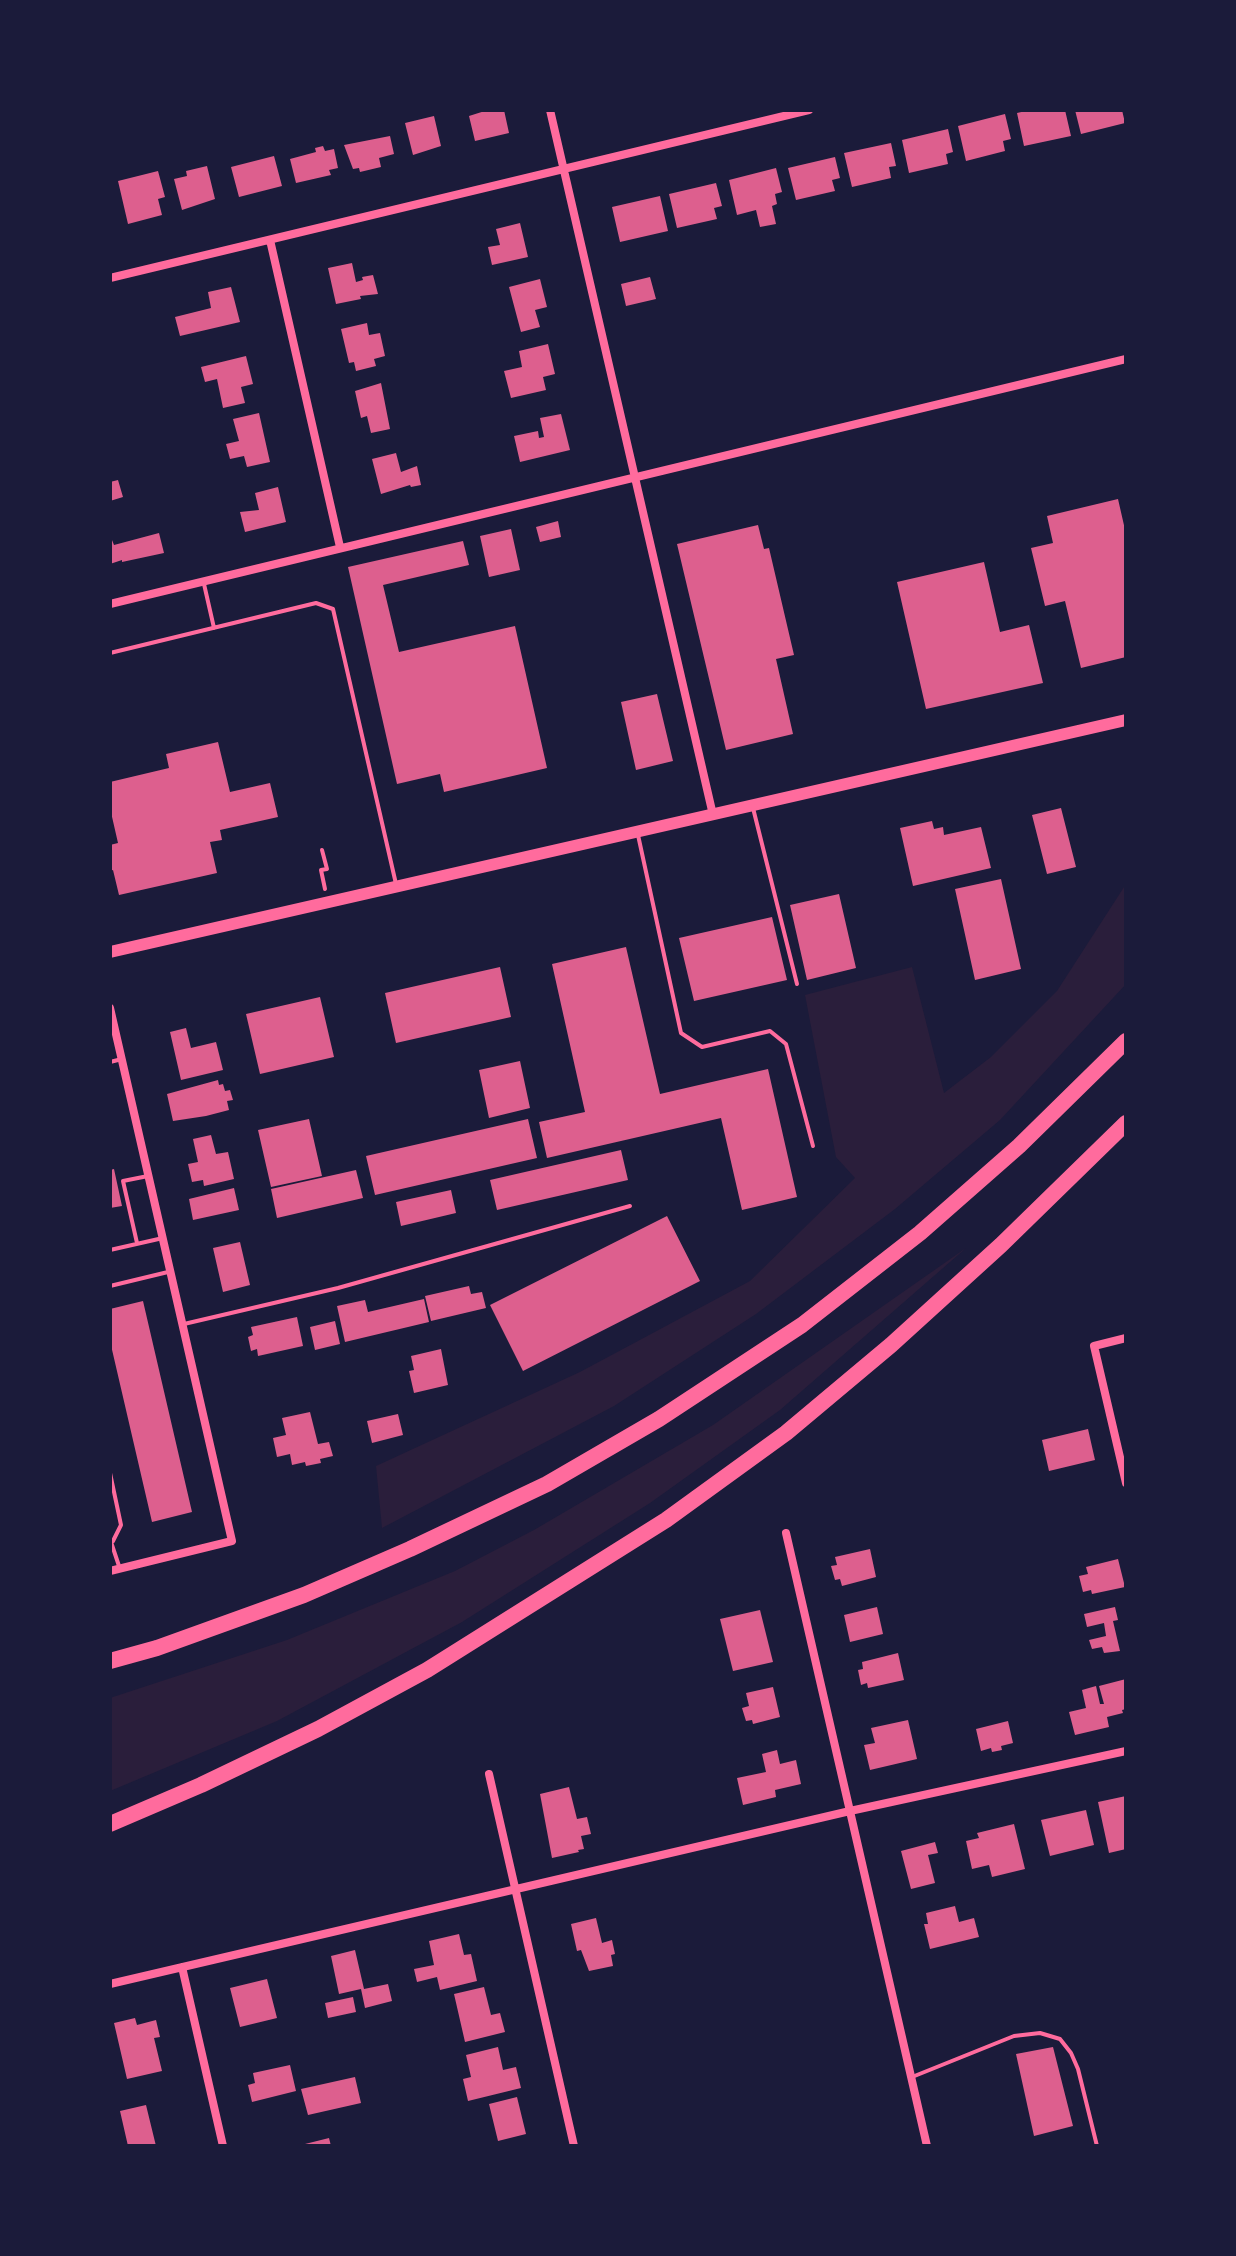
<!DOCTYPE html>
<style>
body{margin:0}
#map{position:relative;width:1236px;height:2256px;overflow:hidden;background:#1b1b3a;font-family:"Golos Text",sans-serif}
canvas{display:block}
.frame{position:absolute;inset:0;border:112px solid #1b1b3a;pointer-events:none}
</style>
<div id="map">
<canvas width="1236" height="2256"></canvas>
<div class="frame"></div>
</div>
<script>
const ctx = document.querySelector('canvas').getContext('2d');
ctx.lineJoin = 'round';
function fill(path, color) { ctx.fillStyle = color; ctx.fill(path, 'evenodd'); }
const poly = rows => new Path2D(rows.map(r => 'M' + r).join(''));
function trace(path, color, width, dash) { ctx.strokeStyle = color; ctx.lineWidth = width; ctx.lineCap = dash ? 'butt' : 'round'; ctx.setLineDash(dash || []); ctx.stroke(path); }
const green = poly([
 [1126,884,1126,984,1000,1120,895,1209,756,1314,614,1406,382,1528,376,1466,580,1372,750,1281,855,1178,836,1157,805,995,912,967,944,1093,991,1057,1057,991],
 [966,1248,780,1410,650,1503,462,1622,277,1721,110,1791,110,1698,287,1640,455,1571,534,1530,713,1425]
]);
const building = poly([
 [488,110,504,110,509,133,475,141,469,116],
 [1030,110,1065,110,1071,136,1024,146,1017,113],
 [1075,110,1122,110,1125,123,1081,134],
 [1005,114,1011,139,1003,141,1005,151,966,161,958,126],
 [434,116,441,146,413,155,405,123],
 [948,129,953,152,946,154,948,164,909,173,902,140],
 [390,136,394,154,379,158,381,167,360,172,359,168,353,169,344,145],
 [891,143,896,166,889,167,891,178,852,187,844,153],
 [323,146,325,151,334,149,338,168,329,170,331,175,296,183,290,159,316,152,315,148],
 [274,156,282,186,239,197,231,167],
 [835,157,840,178,832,180,835,191,796,200,788,168],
 [207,166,215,199,182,210,174,179,187,176,186,171],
 [776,168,782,192,775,194,777,204,772,206,776,224,760,227,756,210,737,215,729,180],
 [158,171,165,197,158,199,162,215,128,224,118,181],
 [716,183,722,206,714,208,717,219,677,228,669,194],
 [660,196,668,231,620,242,612,207],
 [520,223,528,257,492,265,488,247,500,245,496,229],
 [352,263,356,282,363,280,362,277,373,275,378,294,360,296,361,299,336,304,328,268],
 [650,277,656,299,626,306,621,284],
 [540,279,547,307,535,310,540,327,521,332,509,287],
 [231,287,240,322,180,336,175,317,211,308,208,292],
 [367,323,369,335,380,333,385,356,374,359,376,366,356,371,354,362,349,363,341,329],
 [548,344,555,374,543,377,546,390,511,398,504,371,522,367,519,351],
 [246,356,253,384,241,387,245,403,223,408,217,379,205,382,201,367],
 [381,383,390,429,371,433,367,416,361,418,355,391],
 [259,413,270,462,247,467,244,456,230,459,226,444,239,441,233,419],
 [561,414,570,450,520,462,514,436,538,431,539,438,544,437,540,418],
 [396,453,401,472,417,466,421,485,411,487,410,485,381,494,372,459],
 [118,480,123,497,110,501,110,482],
 [278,487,286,522,245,532,240,512,259,510,255,493],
 [1118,499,1126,534,1126,657,1081,668,1065,601,1045,606,1031,548,1053,543,1047,516],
 [558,521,561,537,540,542,536,527],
 [758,525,764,549,769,548,794,655,776,659,793,734,726,750,677,544],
 [511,529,520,570,489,577,480,536],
 [159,533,164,553,122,562,122,560,110,564,110,535,114,545],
 [463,541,469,565,383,585,399,652,515,626,547,768,444,792,440,774,397,784,348,567],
 [984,562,1000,632,1029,625,1043,683,926,709,897,582],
 [657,694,673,761,636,770,621,702],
 [218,742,230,792,270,783,278,817,220,830,222,840,210,842,217,873,119,895,113,870,110,871,110,845,118,843,110,808,110,782,169,768,166,754],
 [1061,808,1076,867,1047,874,1032,815],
 [932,821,934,829,943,827,944,835,981,827,991,868,913,886,900,828],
 [1001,879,1021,969,975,980,955,889],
 [839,894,856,968,807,980,790,905],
 [772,917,787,980,694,1001,679,938],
 [626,947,660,1094,768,1069,797,1197,742,1210,721,1118,547,1158,539,1122,585,1112,552,964],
 [500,967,511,1017,396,1043,385,993],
 [320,997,334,1057,260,1074,246,1014],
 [186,1028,191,1048,216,1042,223,1070,181,1080,170,1032],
 [520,1061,530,1108,489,1118,479,1070],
 [218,1080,219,1085,223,1084,225,1091,230,1090,233,1100,227,1101,229,1110,206,1116,173,1121,167,1094],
 [309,1119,322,1176,271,1187,258,1130],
 [528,1119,537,1158,375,1195,366,1156],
 [211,1135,216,1154,228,1152,234,1179,204,1186,203,1180,192,1182,188,1164,198,1162,193,1139],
 [621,1150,628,1180,497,1210,490,1180],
 [114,1169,122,1206,110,1208,110,1170],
 [356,1170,363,1198,277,1218,271,1189],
 [234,1188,239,1210,193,1220,189,1199],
 [451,1190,456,1213,401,1226,396,1202],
 [667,1216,700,1281,523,1371,490,1305],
 [240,1242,250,1285,223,1292,213,1248],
 [469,1286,471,1294,482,1292,486,1308,431,1321,425,1296],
 [424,1299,429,1322,345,1342,337,1306,365,1300,368,1312],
 [143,1301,192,1512,152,1522,110,1341,110,1309],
 [297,1317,303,1346,258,1356,257,1349,251,1351,248,1337,253,1335,251,1327],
 [335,1321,340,1344,315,1350,310,1327],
 [441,1349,448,1385,414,1393,409,1371,414,1370,411,1356],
 [310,1412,318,1444,329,1442,333,1456,320,1459,321,1463,306,1466,305,1462,292,1465,290,1454,277,1457,273,1438,286,1435,282,1418],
 [398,1414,403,1435,372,1443,367,1421],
 [1088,1429,1095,1460,1049,1471,1042,1440],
 [870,1549,876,1577,842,1586,840,1579,835,1580,831,1566,837,1565,835,1557],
 [1118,1559,1125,1587,1092,1594,1091,1590,1083,1592,1079,1576,1088,1574,1086,1567],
 [877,1607,883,1634,850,1642,844,1615],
 [1115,1607,1118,1620,1113,1621,1120,1651,1104,1653,1102,1647,1092,1649,1089,1640,1106,1636,1104,1623,1087,1627,1084,1614],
 [760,1610,773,1662,733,1671,720,1619],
 [898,1653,904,1680,868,1688,867,1683,861,1685,858,1670,863,1669,862,1662],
 [1126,1679,1126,1709,1122,1710,1123,1713,1107,1717,1109,1727,1075,1735,1069,1712,1086,1708,1082,1690,1096,1686,1100,1704,1104,1704,1099,1686],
 [773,1687,780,1717,753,1724,752,1720,746,1721,742,1708,749,1706,746,1693],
 [908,1720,917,1759,870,1770,864,1745,875,1743,871,1728],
 [1008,1721,1013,1743,1001,1746,1002,1750,992,1752,991,1748,981,1751,976,1729],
 [777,1750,780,1764,796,1760,801,1784,775,1790,776,1797,743,1805,737,1778,766,1772,762,1754],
 [569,1787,577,1819,587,1817,591,1834,581,1836,584,1849,578,1850,579,1852,552,1858,540,1794],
 [1126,1796,1126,1849,1109,1853,1098,1802],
 [1086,1810,1094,1845,1050,1856,1041,1820],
 [1014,1824,1025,1869,992,1877,989,1865,972,1869,966,1841,979,1838,977,1833],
 [935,1842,938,1853,928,1855,935,1883,911,1889,901,1851],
 [955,1906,959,1922,974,1918,979,1937,930,1949,924,1924,928,1924,926,1913],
 [596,1918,602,1943,612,1940,615,1954,611,1955,613,1966,589,1971,581,1950,577,1951,571,1924],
 [459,1934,464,1955,471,1954,477,1981,440,1990,437,1977,417,1982,414,1969,434,1965,429,1941],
 [355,1950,364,1989,388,1984,392,2001,365,2008,361,1989,339,1994,331,1956],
 [267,1979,277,2018,240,2027,230,1988],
 [484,1987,491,2015,500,2013,505,2032,465,2042,454,1994],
 [353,1997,356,2012,328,2018,325,2003],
 [135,2018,137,2025,156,2020,160,2037,154,2038,162,2071,127,2079,114,2023],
 [498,2047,503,2070,516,2067,521,2088,468,2101,463,2079,471,2077,466,2055],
 [1053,2047,1073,2126,1034,2136,1016,2054],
 [290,2065,296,2091,252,2102,248,2085,255,2083,253,2073],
 [355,2077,361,2103,308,2115,301,2089],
 [517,2097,526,2134,498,2141,489,2104],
 [146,2105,156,2146,128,2146,120,2111],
 [329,2138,331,2146,302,2146,301,2145]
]);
const path = poly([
 [322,850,327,869,321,870,325,889]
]);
const service = poly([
 [204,584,214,628],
 [110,653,316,603,333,609,396,884],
 [753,808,797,984],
 [638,835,681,1033,702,1047,770,1031,786,1044,813,1146],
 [110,1062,122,1059],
 [137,1243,123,1181,148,1176],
 [110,1250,163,1238],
 [110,1286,168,1272],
 [184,1324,338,1288,630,1206],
 [110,1473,121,1525,113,1541],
 [110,1539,119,1566],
 [912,2077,1014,2036,1040,2033,1060,2039,1071,2053,1078,2069,1097,2146]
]);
const minor = poly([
 [550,110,713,815],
 [270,240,340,547],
 [110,278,809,110],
 [110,604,1126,359],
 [110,1008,232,1541,110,1571],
 [1126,1338,1094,1346,1126,1483],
 [786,1533,927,2146],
 [489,1774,574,2146],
 [182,1967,223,2146],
 [110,1984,850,1811,1126,1751]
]);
const secondary = poly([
 [110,952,1126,720]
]);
const motorway = poly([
 [110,1661,157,1648,304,1595,410,1549,547,1484,659,1419,802,1325,920,1233,1019,1146,1126,1041],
 [110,1824,201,1785,318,1729,427,1670,666,1520,786,1433,891,1345,1001,1245,1126,1123]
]);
fill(green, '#2a1e3b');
fill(building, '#dd5f8e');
trace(path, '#ff6b9d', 4);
trace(service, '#ff6b9d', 4);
trace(minor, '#ff6b9d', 8);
trace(secondary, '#ff6b9d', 12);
trace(motorway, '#ff6b9d', 16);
</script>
